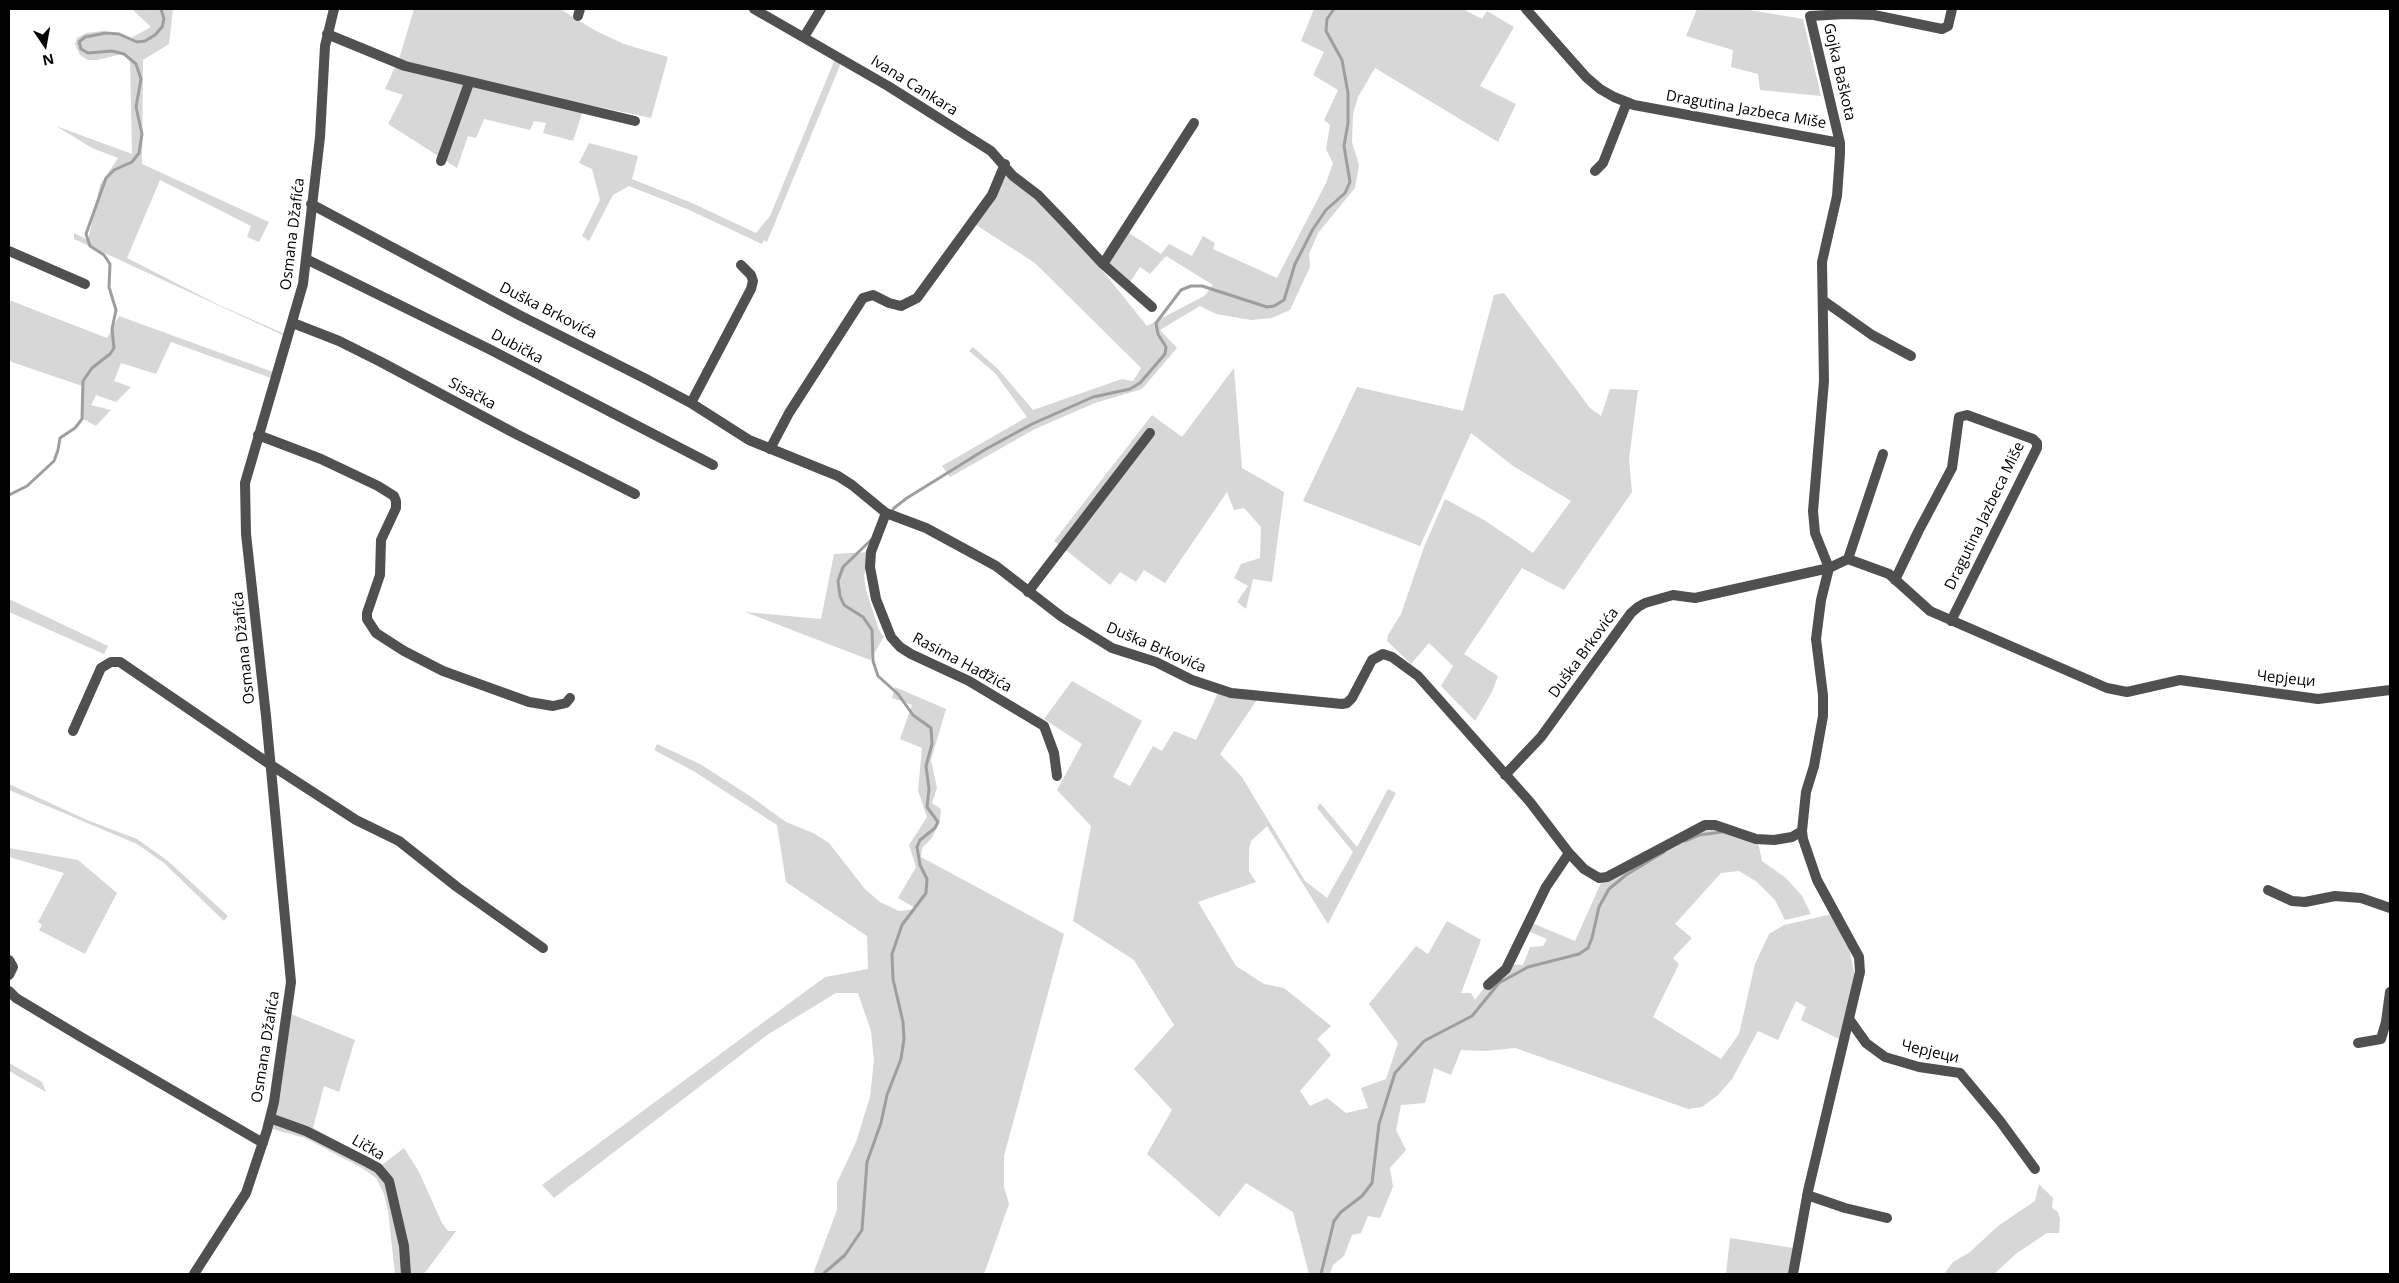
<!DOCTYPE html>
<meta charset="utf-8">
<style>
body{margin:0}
#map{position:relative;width:2399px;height:1283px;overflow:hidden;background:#fff;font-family:"Open Sans",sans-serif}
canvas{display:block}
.frame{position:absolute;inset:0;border:10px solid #000;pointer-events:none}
.north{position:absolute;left:20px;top:20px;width:50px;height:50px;-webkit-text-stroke:4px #fff;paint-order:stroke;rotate:168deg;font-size:14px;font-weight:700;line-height:20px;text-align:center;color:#000}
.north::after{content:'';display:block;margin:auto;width:18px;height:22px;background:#000;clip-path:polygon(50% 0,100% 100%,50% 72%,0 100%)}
</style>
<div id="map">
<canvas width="2399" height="1283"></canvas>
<div class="frame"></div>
<div class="north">N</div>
</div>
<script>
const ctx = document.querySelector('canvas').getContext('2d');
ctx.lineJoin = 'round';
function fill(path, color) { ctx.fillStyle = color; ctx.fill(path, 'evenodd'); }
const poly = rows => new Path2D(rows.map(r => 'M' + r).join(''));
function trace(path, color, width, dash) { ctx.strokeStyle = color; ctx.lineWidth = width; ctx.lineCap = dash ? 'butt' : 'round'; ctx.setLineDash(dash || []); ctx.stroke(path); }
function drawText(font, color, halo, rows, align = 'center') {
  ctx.font = font + ' "Open Sans",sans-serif'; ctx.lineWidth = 5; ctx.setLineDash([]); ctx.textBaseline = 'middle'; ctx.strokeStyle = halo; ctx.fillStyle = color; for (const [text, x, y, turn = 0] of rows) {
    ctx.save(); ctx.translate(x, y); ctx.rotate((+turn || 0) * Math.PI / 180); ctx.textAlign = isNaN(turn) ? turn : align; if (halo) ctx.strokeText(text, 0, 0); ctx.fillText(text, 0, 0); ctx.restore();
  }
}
const green = poly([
 [132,9,173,9,169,44,143,60,142,164,269,222,259,242,247,237,251,226,160,180,127,258,219,305,285,334,285,336,74,239,74,233,88,240,100,185,118,158,92,148,56,126,132,154,130,59,122,54,97,60,88,60,80,55,75,44,77,38,86,33,103,31,131,38,151,27],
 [414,9,560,9,596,31,624,44,668,57,651,118,585,104,573,141,543,133,546,123,534,121,530,130,484,119,476,138,468,136,457,168,388,124,403,95,385,89,400,56],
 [1314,9,1463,9,1482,19,1487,11,1514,27,1480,86,1516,104,1498,142,1375,68,1358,97,1353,114,1352,142,1359,165,1355,188,1318,233,1309,254,1310,267,1290,310,1272,318,1251,320,1216,314,1200,306,1160,330,1177,348,1142,389,1095,403,1035,429,950,477,942,466,1027,417,995,373,969,351,973,347,998,369,1033,410,1122,379,1133,381,1141,368,1035,263,973,223,1005,169,1090,255,1147,326,1204,296,1213,285,1166,256,1150,274,1140,267,1130,282,1109,264,1123,229,1161,254,1169,244,1192,256,1203,236,1215,243,1213,249,1277,278,1326,183,1333,163,1326,149,1330,125,1324,120,1338,90,1313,75,1324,52,1301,41],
 [1697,9,1744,9,1803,19,1821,96,1760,90,1758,74,1731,67,1733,50,1686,36],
 [835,59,841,63,767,242,764,240,762,244,687,209,629,186,613,195,589,241,582,236,600,200,592,169,579,163,589,143,638,156,632,179,692,203,756,233,770,216],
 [1504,293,1590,408,1601,416,1610,389,1638,390,1629,459,1632,492,1564,590,1522,568,1464,654,1498,676,1492,692,1475,721,1441,686,1453,666,1429,643,1411,664,1387,641,1388,635,1401,614,1424,547,1445,499,1484,520,1533,553,1571,501,1513,466,1471,433,1420,546,1303,501,1357,387,1463,411,1494,295],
 [9,300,107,338,119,316,273,372,271,378,171,342,156,374,121,363,114,381,131,387,116,402,96,395,91,405,111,410,96,426,82,418,82,386,9,361],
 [1234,368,1242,468,1284,492,1272,582,1253,579,1246,609,1237,602,1248,586,1234,578,1241,564,1260,558,1261,527,1244,508,1234,510,1227,492,1165,583,1144,570,1136,582,1120,572,1110,585,1054,541,1152,415,1182,437],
 [870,552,864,576,866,590,879,630,884,637,870,660,745,612,821,619,834,554],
 [9,599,108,646,104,654,9,612],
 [1072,681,1142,721,1113,777,1130,786,1153,746,1162,751,1174,731,1196,740,1221,687,1263,691,1220,754,1242,777,1305,881,1327,898,1353,852,1317,808,1320,803,1357,847,1388,789,1396,793,1328,924,1267,826,1251,841,1249,850,1249,871,1256,882,1198,902,1236,966,1264,984,1284,988,1331,1026,1317,1039,1331,1055,1300,1091,1310,1106,1327,1098,1346,1113,1368,1108,1361,1088,1386,1079,1398,1043,1369,1004,1416,946,1428,954,1447,921,1481,940,1461,993,1471,993,1475,1000,1493,976,1510,964,1523,965,1530,947,1543,946,1547,939,1528,931,1532,923,1575,941,1604,876,1695,825,1757,838,1762,861,1786,878,1802,896,1811,914,1785,920,1775,900,1757,882,1739,871,1721,873,1675,924,1692,938,1673,958,1679,964,1653,1017,1721,1059,1739,1034,1755,964,1769,934,1784,925,1832,914,1849,946,1855,977,1839,1039,1801,1020,1806,1007,1796,1001,1778,1040,1758,1031,1732,1079,1718,1095,1702,1107,1688,1109,1515,1048,1485,1051,1461,1050,1451,1075,1434,1068,1425,1103,1401,1105,1396,1130,1406,1150,1390,1168,1393,1187,1380,1218,1368,1216,1361,1233,1352,1235,1344,1256,1333,1265,1330,1274,1309,1274,1293,1212,1246,1183,1219,1217,1147,1154,1172,1110,1134,1069,1174,1025,1134,960,1073,921,1091,826,1057,790,1082,744,1044,719],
 [895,687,946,709,931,760,937,788,932,803,941,809,940,820,932,838,922,848,921,857,1064,934,1004,1156,1004,1187,1009,1204,984,1274,813,1274,837,1210,837,1183,856,1142,870,1097,874,1061,871,1031,858,993,836,993,767,1035,554,1198,542,1185,825,977,868,969,867,936,786,882,777,825,695,772,654,750,657,744,700,764,750,796,786,822,813,833,829,843,865,889,880,902,899,911,917,909,898,898,916,867,909,845,927,817,918,791,922,748,900,739,912,705,892,698],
 [9,784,87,820,137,839,168,861,228,916,224,921,164,863,137,844,9,790],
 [9,848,78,860,117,893,85,954,39,930,42,925,38,922,64,873,9,857],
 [291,1014,355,1040,339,1092,324,1086,313,1128,382,1165,404,1148,419,1172,442,1223,448,1231,456,1231,424,1274,395,1274,388,1211,384,1194,376,1178,362,1168,305,1138,265,1127],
 [9,1063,42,1082,46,1092,9,1071],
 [2039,1184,2053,1198,2052,1208,2058,1212,2060,1219,2059,1233,2047,1233,2017,1253,1994,1274,1944,1274,1953,1262,1970,1252,1998,1226,2035,1201],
 [1730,1238,1793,1248,1789,1274,1726,1274]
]);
const stream = poly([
 [9,495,27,486,54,461,58,450,60,438,75,428,82,419,83,381,92,368,110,354,114,348,112,329,116,310,109,287,110,264,104,255,90,246,86,234,106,178,114,170,132,162,139,153,142,134,136,107,141,79,136,64,124,54,112,51,88,53,81,49,79,42,85,37,106,33,119,34,137,42,145,41,155,35,162,27,164,19,161,9],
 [891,514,894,508,907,498,986,449,1032,424,1093,397,1130,389,1140,383,1165,354,1166,347,1158,334,1156,323,1181,290,1191,286,1202,286,1267,307,1274,306,1284,300,1295,264,1313,229,1326,210,1345,193,1350,182,1344,146,1348,123,1348,93,1342,60,1326,31,1327,19,1334,9],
 [1685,841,1699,835,1722,832],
 [823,1274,845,1255,862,1230,867,1162,881,1123,887,1095,901,1059,904,1039,903,1022,893,979,892,954,902,925,926,893,927,879,920,865,917,847,920,840,935,828,938,822,927,807,929,789,926,766,932,744,931,728,913,715,898,694,878,676,873,661,872,630,863,617,844,605,840,596,838,581,843,567,871,540],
 [1321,1274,1334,1221,1341,1212,1362,1196,1372,1183,1379,1124,1395,1073,1424,1041,1472,1016,1499,983,1528,967,1579,954,1588,948,1592,938,1599,907,1609,889,1626,875,1664,852]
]);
const street = poly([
 [754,9,888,86,991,151,1013,176,1038,195,1063,221,1103,264,1152,307],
 [1526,9,1586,77,1600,89,1614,97,1634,105,1840,143],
 [578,16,580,9],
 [327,34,405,66,635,121],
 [804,37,821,9],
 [441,161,469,83],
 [1595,171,1603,163,1627,102],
 [311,204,519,315,644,378,691,403,749,440,838,476,852,485,886,513,926,528,996,566,1062,617,1112,648,1156,662,1192,680,1231,693,1342,704,1347,703,1352,698,1372,660,1383,654,1392,657,1418,676,1530,802,1569,853,1584,869,1599,878,1607,877,1624,868,1705,825,1715,825,1756,839,1774,840,1792,837,1802,831],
 [9,251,85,284],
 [306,259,489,349,713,465],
 [1103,264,1194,123],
 [1824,301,1872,335,1911,356],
 [293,323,339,341,381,362,516,434,635,494],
 [691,403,751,289,753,281,751,275,741,265],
 [258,435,321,459,378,486,394,496,396,501,396,508,381,540,380,575,367,613,367,619,376,633,404,651,443,671,529,702,553,706,566,703,570,698],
 [770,449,789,413,863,298,873,295,889,303,901,306,917,298,992,195,1005,164],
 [886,513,871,552,870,567,876,599,891,637,900,647,911,654,969,681,1044,726,1054,753,1057,776],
 [1848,559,1883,454],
 [1895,580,1918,532,1952,468,1959,417,1967,415,2033,439,2037,443,2037,448,1951,621],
 [1028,592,1150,433],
 [73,731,101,668,111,662,120,662,271,765,356,820,399,841,457,887,543,948],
 [1505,775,1541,737,1631,613,1638,607,1645,603,1673,595,1695,598,1829,568,1848,559,1889,574,1930,611,2107,688,2127,692,2180,680,2318,699,2390,690],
 [2268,890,2292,901,2305,902,2335,896,2361,898,2390,908],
 [9,960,13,967,9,975],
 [1488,985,1506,969,1546,887,1569,853],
 [9,991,16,998,81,1037,263,1143],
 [1849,1019,1866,1043,1885,1057,1919,1067,1960,1073,2000,1121,2035,1169],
 [2358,1043,2381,1039,2386,1022,2390,992],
 [270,1118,306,1131,367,1162,378,1168,389,1181,404,1246,406,1274],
 [1807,1195,1845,1208,1887,1218],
 [194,1274,246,1193,267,1130,274,1102,291,982,266,716,246,534,245,483,303,284,320,137,325,46,334,9],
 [1793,1274,1808,1191,1860,972,1859,957,1817,880,1803,839,1802,831,1806,792,1814,766,1823,716,1823,695,1816,639,1821,600,1829,568,1815,533,1813,511,1824,381,1822,262,1837,196,1840,154,1840,143,1810,16,1845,14,1874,15,1942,29,1948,26,1952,9]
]);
const streetNames = [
 ["Gojka Baškota",1839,72,77],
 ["Ivana Cankara",914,86,32],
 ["Dragutina Jazbeca Miše",1746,110,10],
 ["Osmana Džafića",293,234,-83],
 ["Duška Brkovića",548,311,27],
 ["Dubička",517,347,28],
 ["Sisačka",472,394,28],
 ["Dragutina Jazbeca Miše",1985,516,-64],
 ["Osmana Džafića",244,648,-96],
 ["Duška Brkovića",1156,648,23],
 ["Duška Brkovića",1584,653,-54],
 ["Rasima Hađžića",962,663,28],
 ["Черјеци",2286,679,6],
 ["Osmana Džafića",266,1047,-81],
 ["Черјеци",1930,1052,13],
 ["Lička",368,1148,30]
];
fill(green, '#d7d7d7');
trace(stream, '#9e9e9e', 3);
trace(street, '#505050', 10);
drawText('15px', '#000', '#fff', streetNames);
</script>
